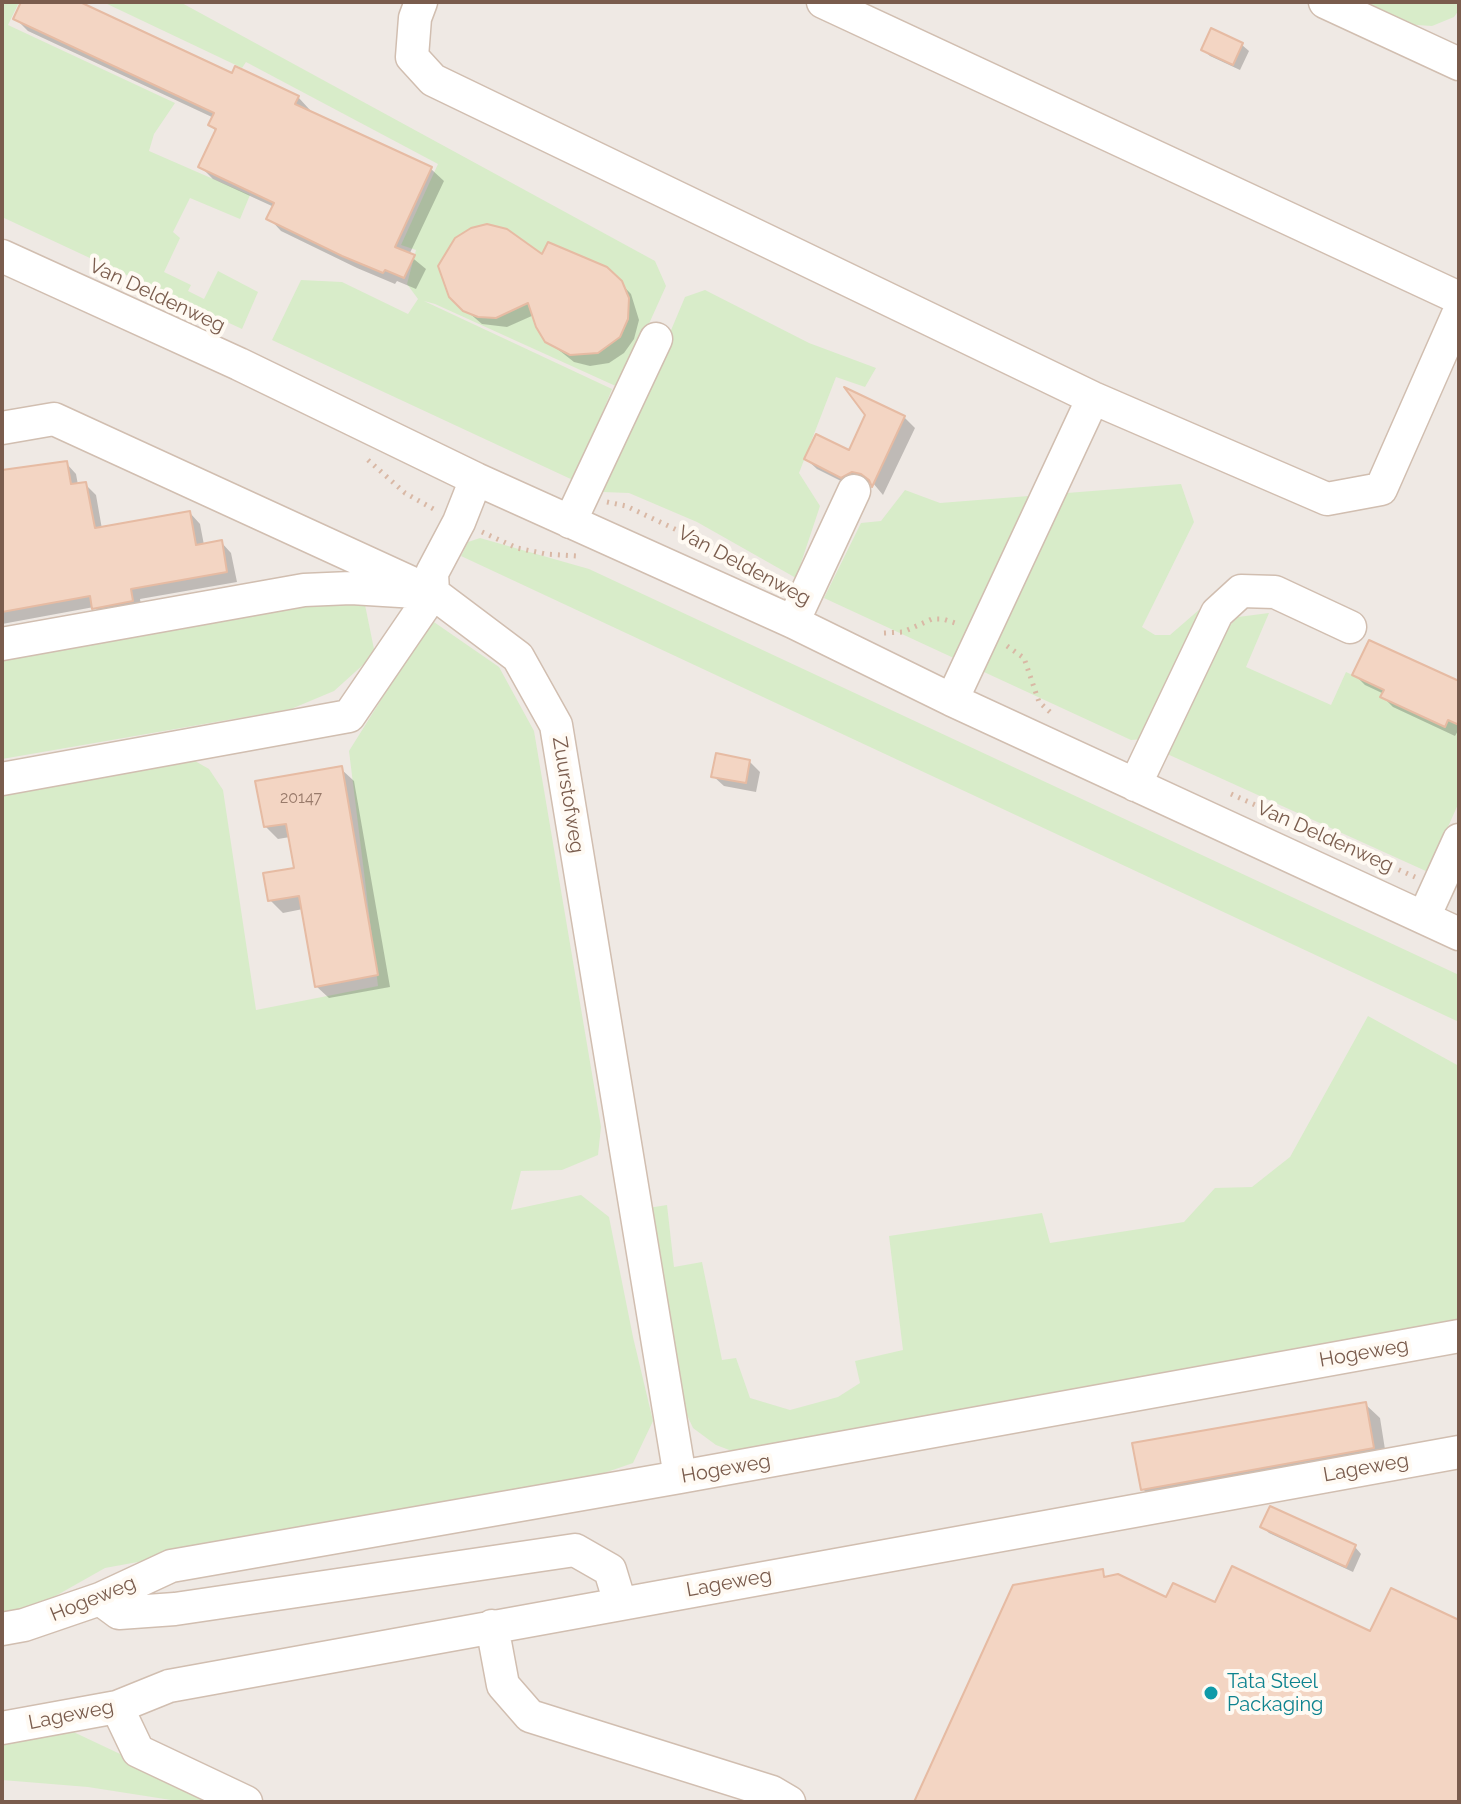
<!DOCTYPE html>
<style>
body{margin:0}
#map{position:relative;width:1461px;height:1804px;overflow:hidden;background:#fdf6ec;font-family:Raleway,sans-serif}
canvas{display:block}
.frame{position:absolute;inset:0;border:4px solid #7a5c4d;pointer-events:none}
</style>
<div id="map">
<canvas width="1461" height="1804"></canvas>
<div class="frame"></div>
</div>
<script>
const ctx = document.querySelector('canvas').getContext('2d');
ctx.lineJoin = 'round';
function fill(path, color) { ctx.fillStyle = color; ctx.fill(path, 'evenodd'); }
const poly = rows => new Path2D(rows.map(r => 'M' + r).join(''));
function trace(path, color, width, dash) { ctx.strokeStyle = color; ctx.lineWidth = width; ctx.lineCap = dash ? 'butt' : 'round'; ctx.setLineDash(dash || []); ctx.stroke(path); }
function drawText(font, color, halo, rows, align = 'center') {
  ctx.font = font + ' Raleway,sans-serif'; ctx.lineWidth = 8; ctx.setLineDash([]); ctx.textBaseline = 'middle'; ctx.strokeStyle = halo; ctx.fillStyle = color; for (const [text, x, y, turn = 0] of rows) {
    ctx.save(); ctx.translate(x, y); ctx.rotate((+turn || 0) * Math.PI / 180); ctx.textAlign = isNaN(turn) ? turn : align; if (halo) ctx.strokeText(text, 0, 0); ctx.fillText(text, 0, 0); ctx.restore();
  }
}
const industrial = poly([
 [2,2,1459,2,1459,1802,2,1802]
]);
const green = poly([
 [2,2,19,2,8,25,175,103,154,134,149,151,250,195,240,219,190,198,173,232,180,238,164,272,191,285,188,291,204,299,218,271,258,292,242,329,2,217],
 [103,2,180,2,655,261,666,286,620,388,435,304,424,301,612,389,575,481,272,340,301,280,342,282,408,314,418,299,407,284,416,250,401,245,438,164,246,62,242,68],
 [1358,2,1459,2,1459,10,1454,17,1432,26,1402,24],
 [705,290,809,343,876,368,865,387,836,377,799,473,820,506,796,578,697,522,629,493,603,492,685,297],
 [1181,484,1194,522,1142,627,1155,635,1170,635,1215,596,1144,739,1131,740,824,598,861,523,881,521,905,490,940,503],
 [480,538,589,569,1459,975,1459,1022,461,556,468,542],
 [363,595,375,654,334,691,291,709,2,759,2,652],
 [1269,613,1246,667,1331,705,1346,672,1459,725,1459,802,1428,872,1165,753,1218,638,1238,617],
 [431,620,499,667,534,731,601,1127,598,1155,562,1170,521,1171,511,1210,581,1195,609,1217,633,1337,653,1421,633,1463,581,1481,105,1568,36,1607,2,1613,2,791,188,757,209,769,223,790,256,1010,378,986,349,751],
 [1368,1016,1459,1066,1459,1325,740,1454,716,1445,693,1428,681,1402,648,1208,667,1205,674,1267,702,1262,722,1360,736,1358,750,1398,790,1410,838,1397,860,1383,855,1361,903,1350,889,1236,1042,1213,1050,1243,1184,1222,1215,1188,1252,1187,1290,1157],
 [65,1728,222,1802,184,1802,88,1787,2,1780,2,1740]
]);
const shadow = poly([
 [23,2,75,2,233,76,298,97,310,110,309,112,431,169,444,181,409,255,426,269,416,289,397,281,395,284,357,268,281,231,269,218,274,207,213,179,201,167,217,132,210,125,214,118,28,31,16,19],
 [1242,45,1249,51,1240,70,1210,56,1203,50],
 [543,257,606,268,631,294,639,320,634,339,624,353,609,363,590,366,574,362,546,340,534,315,507,327,482,324,462,307],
 [904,417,915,428,883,495,873,483,863,482,853,487,817,469,806,459,850,452],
 [66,463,76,474,78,485,85,484,96,495,102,529,190,513,200,524,204,545,221,542,231,553,237,582,140,599,142,611,105,618,94,607,2,624,2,472],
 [1355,675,1459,684,1459,729,1455,736,1393,707,1383,697,1384,694,1365,685],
 [749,761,760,772,756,792,724,786,713,776],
 [341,769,354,781,390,987,329,998,316,986,303,909,283,913,270,900,296,869,290,837,278,839,265,826],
 [1365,1404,1380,1418,1387,1462,1157,1504,1143,1489],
 [1262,1526,1355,1547,1361,1554,1353,1572,1269,1533]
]);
const building = poly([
 [21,2,80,2,232,73,235,66,299,96,295,104,432,167,395,247,415,255,404,278,385,270,383,273,342,256,266,219,274,203,198,167,216,129,208,125,214,113,13,19,21,2],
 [1211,28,1243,43,1233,65,1201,50,1211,28],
 [487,224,507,229,542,254,548,242,607,267,622,281,629,298,628,319,620,337,598,353,570,355,545,342,536,327,528,303,496,318,478,317,463,311,449,297,438,266,455,238,471,228,487,224],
 [844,387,905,416,872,487,869,480,861,474,852,472,841,478,804,459,816,434,849,450,865,415,844,387],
 [67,461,71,484,86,482,95,528,190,511,196,545,222,540,227,572,131,589,133,601,92,609,90,596,2,612,2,470,67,461],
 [1369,640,1459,681,1459,725,1448,720,1445,727,1380,697,1384,690,1352,675,1369,640],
 [716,753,750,760,746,783,711,777,716,753],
 [342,766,378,975,315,987,299,896,268,901,263,873,294,868,286,824,264,827,255,781,342,766],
 [1366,1402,1374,1448,1141,1490,1132,1443,1366,1402],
 [1270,1506,1356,1545,1346,1567,1260,1527,1270,1506],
 [1232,1566,1370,1631,1391,1588,1459,1620,1459,1802,914,1802,1013,1585,1103,1569,1104,1577,1118,1574,1166,1597,1173,1583,1215,1602,1232,1566]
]);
const path = poly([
 [368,460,405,493,437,511],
 [607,502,626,506,728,554,742,566],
 [482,532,517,548,546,554,576,556],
 [884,633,903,632,932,619,943,619,958,624],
 [1007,646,1024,658,1039,702,1050,712],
 [1231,794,1415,877]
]);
const minor = poly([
 [421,2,415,18,412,57,433,80,1093,398,1327,499,1381,489,1459,312],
 [823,2,1459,298],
 [1325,2,1459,64],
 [2,256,239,364,476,479,793,622,952,700,1459,934],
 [2,428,54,419,416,585],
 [570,522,656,339],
 [793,622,854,491],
 [2,644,304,590,351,588,433,593,518,657,556,725,680,1477],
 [952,700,1093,398],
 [2,779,349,716,433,593,432,573,459,522,476,479],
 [1135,785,1217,613,1241,591,1275,592,1350,627],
 [1424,917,1459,840],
 [100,1599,119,1613,175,1609,575,1550,610,1570,620,1603],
 [492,1626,503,1685,530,1716,772,1792,789,1802],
 [2,1629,24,1625,100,1599,171,1566,680,1477,1459,1336],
 [117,1707,138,1751,246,1802],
 [2,1728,117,1707,169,1686,1459,1452]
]);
const markers = [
 [1211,1693,8,"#0f9aa8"]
];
const numberNames = [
 ["20147",301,798]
];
const streetNames = [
 ["Van Deldenweg",157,296,25],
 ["Van Deldenweg",744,566,28],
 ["Zuurstofweg",568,795,81],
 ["Van Deldenweg",1325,837,24],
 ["Hogeweg",1364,1353,-10],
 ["Lageweg",1366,1468,-10],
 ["Hogeweg",726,1469,-10],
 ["Lageweg",729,1583,-10],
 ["Hogeweg",93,1599,-22],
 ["Lageweg",71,1715,-11]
];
const cultureNames = [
 ["Tata Steel",1227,1682],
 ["Packaging",1227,1705]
];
fill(industrial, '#efe9e4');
fill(green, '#d8ecc9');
fill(shadow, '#0003');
fill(building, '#f3d5c3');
trace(building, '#e6bba3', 2);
trace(minor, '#d1beb0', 35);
trace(path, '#d9b8a5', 5, [2, 6]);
trace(minor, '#fff', 32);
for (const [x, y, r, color] of markers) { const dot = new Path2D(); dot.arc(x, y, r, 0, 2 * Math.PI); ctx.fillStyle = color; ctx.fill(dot); trace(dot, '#fffaf3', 3); }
drawText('16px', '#987a6a', null, numberNames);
drawText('20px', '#7a5c4d', '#fffaf3', streetNames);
drawText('20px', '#0d838f', '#fffaf3', cultureNames, 'left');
</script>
